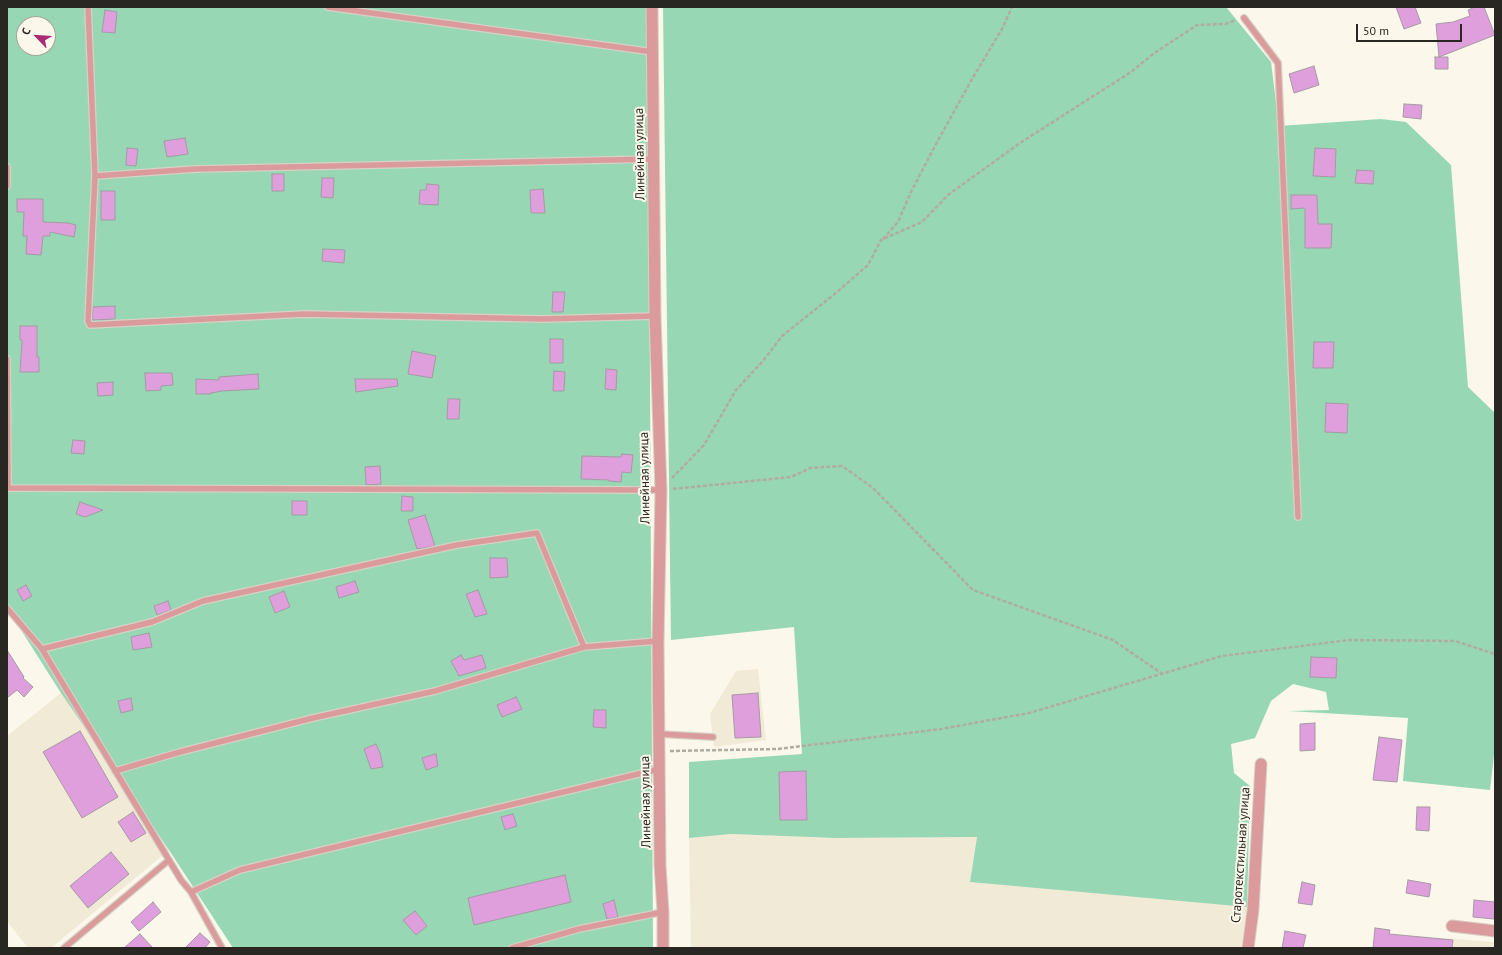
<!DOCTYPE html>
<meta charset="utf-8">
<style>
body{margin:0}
#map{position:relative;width:1502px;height:955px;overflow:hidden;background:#fbf7ea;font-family:"PT Sans",sans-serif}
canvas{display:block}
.frame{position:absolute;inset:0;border:8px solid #292722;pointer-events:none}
.north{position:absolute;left:16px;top:16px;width:40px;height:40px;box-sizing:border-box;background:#fbf7ea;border:1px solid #a7a49a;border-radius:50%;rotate:295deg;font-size:11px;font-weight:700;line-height:16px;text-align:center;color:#292722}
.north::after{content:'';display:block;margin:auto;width:14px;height:18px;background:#ab2975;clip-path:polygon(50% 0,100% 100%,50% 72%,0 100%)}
.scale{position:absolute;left:1356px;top:24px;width:106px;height:18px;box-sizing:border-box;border:2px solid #292722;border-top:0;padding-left:5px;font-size:12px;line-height:14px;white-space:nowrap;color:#292722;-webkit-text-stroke:3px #fbf7ea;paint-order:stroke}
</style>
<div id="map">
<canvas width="1502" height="955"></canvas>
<div class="frame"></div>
<div class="north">С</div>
<div class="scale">50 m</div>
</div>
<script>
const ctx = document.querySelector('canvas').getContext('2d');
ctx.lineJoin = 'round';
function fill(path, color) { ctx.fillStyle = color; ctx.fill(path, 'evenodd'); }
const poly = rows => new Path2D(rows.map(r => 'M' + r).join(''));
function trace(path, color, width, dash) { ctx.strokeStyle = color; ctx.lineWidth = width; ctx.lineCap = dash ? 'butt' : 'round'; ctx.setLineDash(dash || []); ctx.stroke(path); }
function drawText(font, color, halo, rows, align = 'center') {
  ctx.font = font + ' "PT Sans",sans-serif'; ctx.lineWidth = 4; ctx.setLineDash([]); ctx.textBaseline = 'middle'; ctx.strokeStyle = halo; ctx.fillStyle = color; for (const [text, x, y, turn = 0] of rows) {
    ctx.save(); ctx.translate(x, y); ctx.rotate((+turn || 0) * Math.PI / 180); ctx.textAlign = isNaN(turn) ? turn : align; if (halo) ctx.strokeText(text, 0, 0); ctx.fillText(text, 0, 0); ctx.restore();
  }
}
const built = poly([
 [758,669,766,740,714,747,710,714,736,671],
 [61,693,169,850,51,948,28,948,7,921,7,736],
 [731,834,836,838,977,837,970,882,1247,907,1241,948,691,948,689,838],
 [1375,928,1390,930,1390,934,1495,942,1495,948,1373,948]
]);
const green = poly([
 [7,7,648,7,653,948,233,948,169,850,61,693,7,608],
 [24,24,48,24,48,48,24,48],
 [663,7,1226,7,1271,62,1279,126,1381,119,1406,122,1451,165,1468,387,1495,413,1495,746,1490,790,1403,781,1408,718,1289,711,1329,710,1326,692,1293,684,1271,701,1255,738,1231,744,1234,773,1250,786,1247,907,970,882,977,837,836,838,731,834,689,838,689,762,802,754,794,627,671,640]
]);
const building = poly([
 [1396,7,1415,7,1421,23,1404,29,1396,7],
 [1475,7,1484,7,1495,35,1439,57,1436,24,1453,22,1470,16,1468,10,1475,7],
 [105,10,117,12,115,33,102,32,105,10],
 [1435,57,1448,57,1448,69,1435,69,1435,57],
 [1314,66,1319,85,1294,93,1289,74,1314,66],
 [1404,104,1422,105,1421,119,1403,117,1404,104],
 [185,138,188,154,167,157,164,141,185,138],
 [127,148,138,149,136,166,126,165,127,148],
 [1315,148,1336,149,1335,177,1313,176,1315,148],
 [1357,170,1374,171,1373,184,1355,183,1357,170],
 [272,174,284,174,284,191,272,191,272,174],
 [322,178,334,178,333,198,321,197,322,178],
 [427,184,439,185,438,205,419,204,420,190,426,190,427,184],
 [543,189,545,213,531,213,530,190,543,189],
 [101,191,115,191,115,220,101,220,101,191],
 [1291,195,1317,195,1318,224,1332,224,1331,248,1305,248,1305,208,1291,209,1291,195],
 [17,199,43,199,43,222,68,223,76,225,74,237,50,232,50,236,43,236,41,255,26,254,27,236,23,236,24,212,17,212,17,199],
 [323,249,345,250,344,263,322,261,323,249],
 [553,292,565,292,563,312,552,312,553,292],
 [115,306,115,319,92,320,93,307,115,306],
 [20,326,37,326,37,357,39,357,39,372,20,372,22,340,20,340,20,326],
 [550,339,563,339,563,363,550,363,550,339],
 [1314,342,1334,342,1333,368,1313,368,1314,342],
 [412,351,436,356,432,378,408,374,412,351],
 [606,369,617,370,616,390,605,389,606,369],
 [554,371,565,372,564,391,553,391,554,371],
 [145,373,172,373,173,385,161,386,161,390,146,391,145,373],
 [258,374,259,389,222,391,211,393,211,394,196,394,196,379,219,380,219,377,258,374],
 [355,379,397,379,398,386,356,392,355,379],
 [113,382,113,395,98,396,97,383,113,382],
 [448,399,460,399,459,419,447,419,448,399],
 [1326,403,1348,404,1347,433,1325,432,1326,403],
 [73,440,85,441,84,454,71,453,73,440],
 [622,454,633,455,631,473,622,472,621,482,609,481,609,480,581,479,582,456,621,457,622,454],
 [380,466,381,484,366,485,365,467,380,466],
 [402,496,413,497,413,511,401,511,402,496],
 [292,501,307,501,307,515,292,515,292,501],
 [80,502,103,510,85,517,76,514,80,502],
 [425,515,435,546,417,549,408,520,425,515],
 [490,558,507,558,508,577,490,578,490,558],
 [355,581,359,592,339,598,336,587,355,581],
 [26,585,32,596,23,601,17,590,26,585],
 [478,590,487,614,475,617,466,594,478,590],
 [284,591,290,607,275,613,269,597,284,591],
 [168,601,171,610,157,615,154,606,168,601],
 [149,633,152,647,133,650,131,637,149,633],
 [7,650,24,677,23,678,33,687,24,697,17,690,7,698,7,650],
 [461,655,464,660,482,655,486,668,459,676,451,661,461,655],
 [1311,657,1337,658,1336,678,1310,677,1311,657],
 [758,693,761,737,735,738,732,695,758,693],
 [516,697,522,709,502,717,497,705,516,697],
 [131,698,133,710,121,713,118,701,131,698],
 [594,710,606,710,606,728,593,727,594,710],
 [1315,723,1315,750,1300,751,1300,724,1315,723],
 [80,731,118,797,82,818,43,752,80,731],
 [1379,737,1402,740,1397,782,1373,780,1379,737],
 [376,744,380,753,383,767,371,769,364,749,376,744],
 [436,754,438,766,426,770,422,758,436,754],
 [806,771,807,820,780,820,779,772,806,771],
 [1417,807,1430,807,1429,831,1416,830,1417,807],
 [133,812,146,833,131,842,118,822,133,812],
 [513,814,517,826,505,830,501,817,513,814],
 [111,852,129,874,88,908,70,886,111,852],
 [565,875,571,902,474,925,468,898,565,875],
 [1408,880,1431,884,1429,897,1406,893,1408,880],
 [1302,882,1315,885,1312,905,1298,903,1302,882],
 [614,900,618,917,607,919,603,904,614,900],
 [1474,900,1495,902,1494,919,1473,917,1474,900],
 [153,902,161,912,139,931,131,922,153,902],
 [415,911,427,926,416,935,403,920,415,911],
 [1375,928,1390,930,1389,934,1453,940,1452,948,1373,948,1375,928],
 [1285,931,1306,935,1303,948,1282,948,1285,931],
 [200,933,210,942,205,948,185,948,200,933],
 [140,934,153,948,124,948,140,934]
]);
const path = poly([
 [883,239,898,222,911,192,936,144,972,79,1002,29,1012,7],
 [672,478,704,445,736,390,763,361,782,336,837,292,868,265,881,240,922,222,948,195,1020,143,1131,72,1153,54,1197,25,1225,24,1236,20],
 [673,489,791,477,810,468,842,466,873,488,973,590,1113,640,1161,673],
 [670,751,778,749,941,729,1029,713,1222,656,1349,640,1455,641,1495,654]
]);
const service = poly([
 [88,7,95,176,196,169,654,159],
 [328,7,653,52],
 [1244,18,1278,63,1298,517],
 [7,167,7,186],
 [95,176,88,321,90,325,304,314,543,319,655,316],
 [7,359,8,488],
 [7,488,661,490],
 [7,608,42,649,169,860,64,948],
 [42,649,152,622,203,601,457,545,537,533,584,647],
 [659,734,713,737],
 [115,771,180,752,313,718,435,691,584,647,658,641],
 [169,860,181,880,191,892,240,870,659,769],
 [191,892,222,948],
 [512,948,579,929,663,912]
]);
const minor = poly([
 [652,7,655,316,661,490,658,641,660,865,663,912,663,948],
 [1452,926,1495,931],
 [1248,948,1253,910,1261,764]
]);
const streetNames = [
 ["Линейная улица",640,154,-91],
 ["Линейная улица",645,478,-91],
 ["Линейная улица",646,802,-91],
 ["Старотекстильная улица",1241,855,-86]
];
fill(built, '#f1ead6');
fill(green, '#97d7b4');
fill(building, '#de9fdc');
trace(building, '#a49ba4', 1);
trace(service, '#d5d2c6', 8);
trace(minor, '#d5d2c6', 13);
trace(path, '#b0aca2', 2.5, [4, 2]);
trace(service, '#db9b9d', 5.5);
trace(minor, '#db9b9d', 11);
drawText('13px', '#292722', '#fbf7ea', streetNames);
</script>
